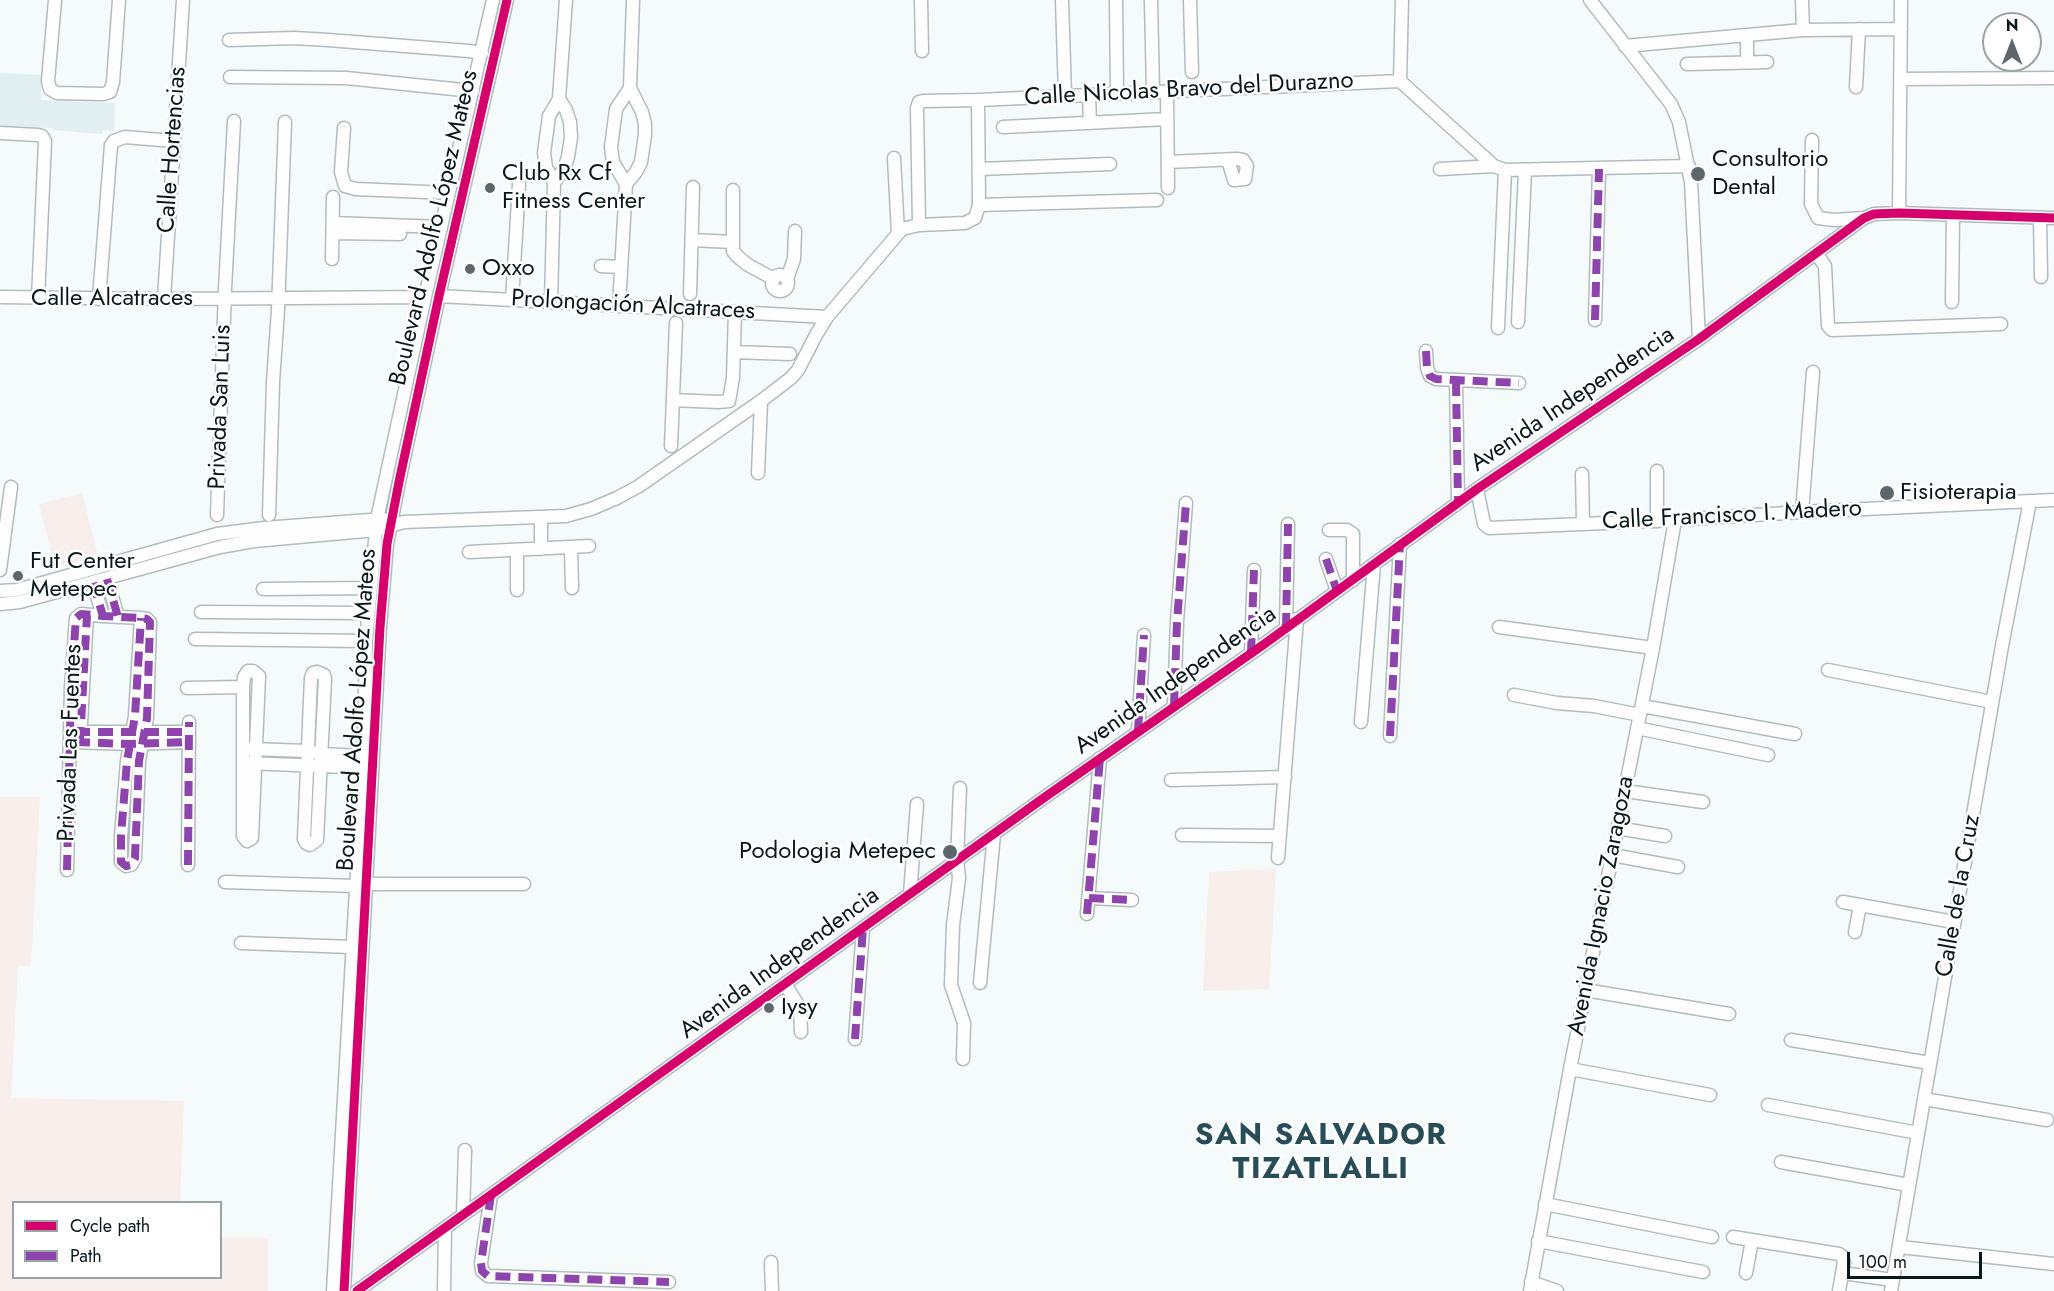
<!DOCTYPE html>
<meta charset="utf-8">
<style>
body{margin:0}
#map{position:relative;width:2054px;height:1291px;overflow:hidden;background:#f5fafb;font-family:Jost,sans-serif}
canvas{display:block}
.legend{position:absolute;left:12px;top:1201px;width:210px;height:78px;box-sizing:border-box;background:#fff;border:2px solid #9ca3a4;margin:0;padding:8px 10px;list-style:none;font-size:18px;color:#08181c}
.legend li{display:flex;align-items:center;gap:12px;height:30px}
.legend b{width:30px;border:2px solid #9ca3a4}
.north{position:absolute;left:1982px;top:12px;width:60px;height:60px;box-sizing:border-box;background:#fff;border:2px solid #9ca3a4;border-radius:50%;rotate:0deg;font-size:16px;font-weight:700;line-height:24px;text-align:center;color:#08181c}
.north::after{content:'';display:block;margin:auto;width:21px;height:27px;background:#5b676a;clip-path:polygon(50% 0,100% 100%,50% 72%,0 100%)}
.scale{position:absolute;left:1847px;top:1252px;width:135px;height:27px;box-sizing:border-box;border:3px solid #08181c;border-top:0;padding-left:8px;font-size:18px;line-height:21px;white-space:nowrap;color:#08181c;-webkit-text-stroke:4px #fff;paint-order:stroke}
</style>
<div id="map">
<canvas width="2054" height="1291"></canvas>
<ul class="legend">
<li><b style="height:8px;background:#d6006c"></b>Cycle path</li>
<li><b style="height:8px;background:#8e44ad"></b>Path</li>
</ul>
<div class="north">N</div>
<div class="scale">100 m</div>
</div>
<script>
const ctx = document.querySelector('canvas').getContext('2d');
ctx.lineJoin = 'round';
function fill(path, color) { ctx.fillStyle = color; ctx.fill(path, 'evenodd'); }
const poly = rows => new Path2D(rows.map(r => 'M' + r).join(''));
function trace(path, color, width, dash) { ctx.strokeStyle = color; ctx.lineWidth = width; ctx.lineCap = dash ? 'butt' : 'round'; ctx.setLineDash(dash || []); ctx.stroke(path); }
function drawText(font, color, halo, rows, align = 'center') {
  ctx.font = font + ' Jost,sans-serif'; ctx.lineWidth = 5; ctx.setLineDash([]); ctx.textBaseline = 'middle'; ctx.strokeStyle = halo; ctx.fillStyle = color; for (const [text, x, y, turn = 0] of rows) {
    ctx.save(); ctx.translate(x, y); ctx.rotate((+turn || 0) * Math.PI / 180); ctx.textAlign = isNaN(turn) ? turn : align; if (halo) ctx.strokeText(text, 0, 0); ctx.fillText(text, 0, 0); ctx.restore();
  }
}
const built = poly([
 [0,73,41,75,41,100,115,103,114,131,103,130,102,134,53,130,53,128,0,126]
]);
const green = poly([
 [82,493,98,556,55,567,39,504],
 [0,797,40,797,31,966,18,966,11,1098,184,1101,180,1202,14,1202,14,1278,220,1278,221,1238,268,1238,268,1291,0,1291],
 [1276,869,1269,989,1203,991,1209,872]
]);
const minor = poly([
 [55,0,48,81,50,89,57,93,103,94,110,92,113,82,119,0],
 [921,0,922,51],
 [1062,0,1065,95],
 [1116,0,1117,93],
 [1151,0,1153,91],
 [1190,0,1192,72],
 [1590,0,1671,104,1679,122,1691,182,1699,339],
 [1802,0,1803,30],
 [1747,35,1747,62],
 [229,40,294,38,328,40,469,51,482,53],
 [1625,46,1803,30,1901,29],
 [1687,64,1767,62],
 [230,77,346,78,473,91],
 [1901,79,2054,78],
 [1400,81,1494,166,1505,170,1689,166],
 [1400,81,1402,0],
 [1856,87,1859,29],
 [1167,91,1168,188],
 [1089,94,1090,123],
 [1003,127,1167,119],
 [344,128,341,172,345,186,356,189,449,193],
 [0,133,38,135,42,136,45,141,38,299],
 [1812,140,1811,204,1818,218,1834,220,1863,218],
 [894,158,898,233],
 [1168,162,1237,159,1243,160,1247,166,1245,179,1234,180,1228,160],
 [979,169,1110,164],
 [1440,169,1494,166],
 [554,183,564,169,568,157,571,137,570,122,566,110,559,99],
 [626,184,636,172,641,162,645,135,645,124,642,112,630,88,633,0],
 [733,190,733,251,737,256,748,265,774,279],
 [979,205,1157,200],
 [1899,213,1901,0],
 [2040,218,2041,277],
 [333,223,441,227],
 [919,225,917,108,919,102,923,101,978,100,1400,81],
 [333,233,400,234],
 [692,240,732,242],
 [1816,253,1825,266,1828,326,1832,330,2001,324],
 [332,259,333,197],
 [601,266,621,267],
 '772 283a8 8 0 1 1 16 0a8 8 0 1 1-16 0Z',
 [787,279,794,259,795,231],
 [690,294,693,187],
 [439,296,827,317],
 [0,297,164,299,425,297],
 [99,299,111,145,114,141,125,137,173,141],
 [164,299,183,0],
 [512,300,519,184],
 [551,302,554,183,546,167,544,153,549,116,559,99,566,0],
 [1952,302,1953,215],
 [619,306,626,184,613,162,611,147,616,109,630,88],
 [1595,320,1599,169],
 [1518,322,1525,171],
 [1498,328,1505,170],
 [1426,351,1427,368,1430,376,1436,379,1519,383],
 [734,352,790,354],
 [1456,381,1458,503],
 [673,400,718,402,729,401,733,378,735,312],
 [671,446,676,323],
 [1657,471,1657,521],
 [758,473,761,401],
 [1582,474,1583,523],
 [1477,489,1484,524,1489,528,1675,520,1802,512,2054,500],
 [1802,512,1813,372],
 [217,515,225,289,234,121],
 [269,515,273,382,278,310,285,122],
 [1329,530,1347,530,1353,534,1353,580],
 [571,548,572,588],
 [541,549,541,518],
 [469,552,589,546],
 [1326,559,1337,591],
 [0,570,11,487],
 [107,579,118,617],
 [93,583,103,616],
 [263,589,370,588],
 [517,590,517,550],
 [0,591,17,590,217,534,264,528,383,519],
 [0,604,20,602,220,547,254,541,376,530,404,522,566,516,591,509,617,498,639,486,761,401,791,378,798,370,816,335,827,317,902,229,919,225,965,223,975,218,979,205,978,100],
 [201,612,368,613],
 [1499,627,1653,648],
 [1286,628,1288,524],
 [195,639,366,641],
 [1251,653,1254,570],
 [1828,670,1992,702],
 [248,671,253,671,259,676,252,838,247,841,243,836,243,687,244,677,248,671],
 [317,672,324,675,325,679,317,840,310,845,306,843,304,839,311,678,313,673,317,672],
 [187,688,243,687],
 [1514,695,1557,703,1594,706,1640,715],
 [1174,706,1177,622,1186,503],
 [1642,706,1795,734],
 [1361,722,1374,564],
 [1637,728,1768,755],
 [1138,731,1144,635],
 [73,732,189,732],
 [1390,736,1400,544],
 [73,742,130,744,189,742],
 [80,742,87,615],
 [250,749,308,751,321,754,363,756],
 [247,763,370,768],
 [1171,780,1285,777],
 [960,788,957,860,959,878,953,925,951,985,964,1023,963,1059],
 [1625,791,1703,802],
 [1617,828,1665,836],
 [1182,835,1280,836],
 [1612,855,1678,867],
 [1278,858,1297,619],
 [188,865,189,722],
 [67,870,71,688,76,618,81,614,103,616,141,618,147,619,150,622,147,718,139,761,135,858,131,865,126,866,121,862,121,836,127,761,135,716,141,618],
 [225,882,356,886],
 [366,884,524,884],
 [910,894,917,804],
 [1089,898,1132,900],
 [1843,902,1954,922],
 [1087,914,1100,758],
 [1855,932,1860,905],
 [241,943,352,947],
 [980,983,994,834],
 [785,984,800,1008,801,1032],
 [1585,990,1729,1014],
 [855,1039,863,928],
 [1791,1040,1930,1063],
 [1570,1069,1710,1095],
 [1924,1099,2047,1120],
 [1768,1105,1918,1133],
 [1781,1162,1909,1185],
 [491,1195,481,1263,482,1271,488,1276,669,1282],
 [1545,1204,1712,1237],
 [463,1215,465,1150],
 [1733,1237,1839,1254,1842,1256,1844,1262,1839,1291],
 [1538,1241,1703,1272],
 [1900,1247,2054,1264],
 [771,1262,772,1291],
 [1746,1273,1752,1240],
 [1842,1273,1893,1280],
 [1531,1282,1557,1291],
 [333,1291,363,767,366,641,377,519,425,297,493,0],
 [344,1291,380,627,387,544,400,477,439,296,507,0],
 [357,1291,1045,797,1263,645,1477,489,1699,339,1864,218,1874,214,1899,213,2054,218],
 [444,1291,445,1228],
 [1530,1291,1570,1069,1653,648,1675,520],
 [1891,1291,2002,646,2030,501]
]);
const quiet = poly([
 [1595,320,1599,169],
 [1426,351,1427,368,1430,376,1436,379,1519,383],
 [1456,381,1458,503],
 [1326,559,1337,591],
 [107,579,118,617],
 [93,583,103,616],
 [1286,628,1288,524],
 [1251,653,1254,570],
 [1174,706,1177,622,1186,503],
 [1138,731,1144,635],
 [75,732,189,732],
 [1390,736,1400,544],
 [75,742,130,744,189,742],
 [80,742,87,615],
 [188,865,189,722],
 [67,870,71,688,76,618,81,614,103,616,141,618,147,619,150,622,147,718,139,761,135,858,131,865,126,866,121,862,121,836,127,761,135,716,141,618],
 [1089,898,1132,900],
 [1087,914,1100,758],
 [855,1039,863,928],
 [491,1195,481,1263,482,1271,488,1276,669,1282]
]);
const cycleway = poly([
 [344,1291,380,627,387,544,400,477,439,296,507,0],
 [357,1291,1045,797,1263,645,1477,489,1699,339,1864,218,1874,214,1899,213,2054,218]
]);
const markers = [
 [1698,174,8,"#5b676a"],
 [490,188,6,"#5b676a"],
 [470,269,6,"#5b676a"],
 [1887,493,8,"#5b676a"],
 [18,576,6,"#5b676a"],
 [950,852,8,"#5b676a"],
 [769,1008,6,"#5b676a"]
];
const streetNames = [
 ["Calle Nicolas Bravo del Durazno",1189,90,-3],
 ["Calle Hortencias",173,150,-86],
 ["Boulevard Adolfo López Mateos",435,228,-77],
 ["Calle Alcatraces",112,299],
 ["Prolongación Alcatraces",633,306,3],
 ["Avenida Independencia",1573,400,-34],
 ["Privada San Luis",221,407,-88],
 ["Calle Francisco I. Madero",1732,516,-3],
 ["Avenida Independencia",1176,681,-35],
 ["Boulevard Adolfo López Mateos",358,710,-86],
 ["Privada Las Fuentes",71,743,-88],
 ["Calle de la Cruz",1959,896,-80],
 ["Avenida Ignacio Zaragoza",1602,906,-79],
 ["Avenida Independencia",780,964,-36]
];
const poiNames = [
 ["Consultorio",1712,160],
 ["Dental",1712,188],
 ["Club Rx Cf",502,174],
 ["Fitness Center",502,202],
 ["Oxxo",482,269],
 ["Fisioterapia",1900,493],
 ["Fut Center",30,562],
 ["Metepec",30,590],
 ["Podologia Metepec",936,852,"right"],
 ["Iysy",781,1008]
];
const districtNames = [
 ["SAN SALVADOR",1321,1137],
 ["TIZATLALLI",1321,1171]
];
fill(built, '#e1eff2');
fill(green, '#f8efec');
trace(minor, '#b2bcbe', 15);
trace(minor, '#fefefe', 12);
trace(quiet, '#8e44ad', 8, [15, 8]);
trace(cycleway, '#d6006c', 9);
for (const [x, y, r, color] of markers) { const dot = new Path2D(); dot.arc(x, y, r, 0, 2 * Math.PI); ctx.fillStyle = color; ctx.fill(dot); trace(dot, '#fff', 2); }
drawText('24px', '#08181c', '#fff', streetNames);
drawText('24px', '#08181c', '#fff', poiNames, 'left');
ctx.letterSpacing = '1.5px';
drawText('bold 30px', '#274d58', '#fff', districtNames);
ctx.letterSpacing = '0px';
</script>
